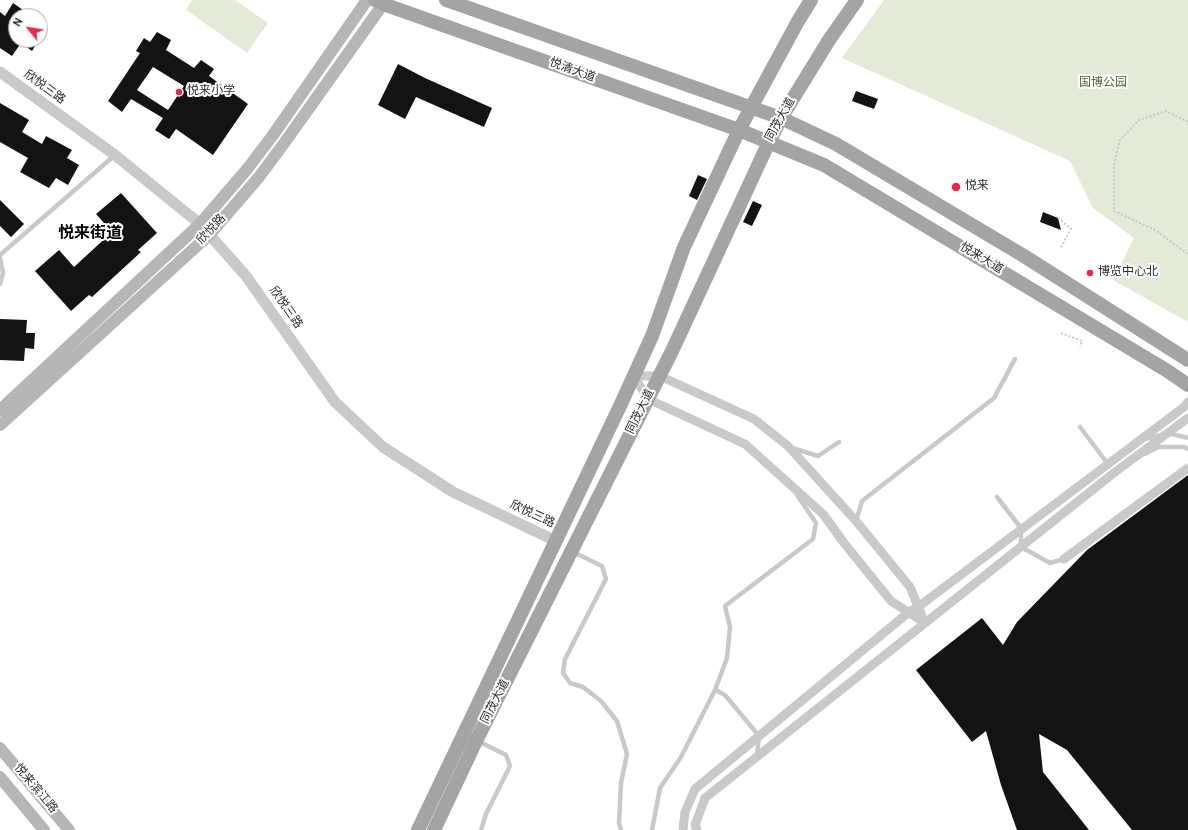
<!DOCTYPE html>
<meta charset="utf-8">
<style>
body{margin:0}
#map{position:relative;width:1188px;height:830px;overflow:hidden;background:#fff;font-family:Overpass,sans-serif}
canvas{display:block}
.north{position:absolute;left:8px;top:8px;width:40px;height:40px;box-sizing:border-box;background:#fff;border:1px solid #ababab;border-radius:50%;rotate:300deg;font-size:11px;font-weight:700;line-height:16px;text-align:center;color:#2c2c2c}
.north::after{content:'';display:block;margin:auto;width:14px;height:18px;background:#e82947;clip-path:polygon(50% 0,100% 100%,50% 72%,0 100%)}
</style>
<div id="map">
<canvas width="1188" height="830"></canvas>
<div class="north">N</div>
</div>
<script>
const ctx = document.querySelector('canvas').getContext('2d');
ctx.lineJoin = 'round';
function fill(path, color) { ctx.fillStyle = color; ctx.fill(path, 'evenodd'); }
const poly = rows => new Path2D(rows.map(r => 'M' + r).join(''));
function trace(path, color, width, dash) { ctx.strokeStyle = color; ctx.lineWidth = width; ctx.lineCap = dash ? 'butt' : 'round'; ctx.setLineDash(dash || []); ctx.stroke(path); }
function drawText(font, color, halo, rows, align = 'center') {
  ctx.font = font + ' Overpass,"Noto Sans SC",sans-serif'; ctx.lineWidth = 4; ctx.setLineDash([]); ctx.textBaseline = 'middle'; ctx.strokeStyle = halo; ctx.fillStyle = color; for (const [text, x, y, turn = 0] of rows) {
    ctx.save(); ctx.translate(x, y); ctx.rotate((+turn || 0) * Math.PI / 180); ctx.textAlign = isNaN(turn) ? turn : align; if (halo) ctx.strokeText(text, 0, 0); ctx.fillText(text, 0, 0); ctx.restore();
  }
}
const green = poly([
 [192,0,235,0,268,23,247,53,186,10],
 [884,0,1188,0,1188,322,1113,280,1134,238,1093,208,1070,161,842,58]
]);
const building = poly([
 [13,3,32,16,16,16,16,40,39,40,32,51,21,43,12,56,0,48,0,12,5,16],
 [157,32,171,40,166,50,194,68,201,60,214,69,209,76,248,104,213,155,176,129,169,139,155,130,163,118,131,99,122,112,108,101,140,53,136,51,144,38,150,42],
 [153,67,184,86,168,110,137,90],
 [398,64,425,78,492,108,484,127,416,97,405,119,378,105],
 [856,91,878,99,874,109,852,101],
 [0,103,29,120,22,132,42,144,46,136,72,150,67,158,79,165,68,185,56,178,49,188,20,172,28,158,0,142],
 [698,175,707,179,697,200,689,196],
 [121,193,157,233,138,250,141,252,92,297,89,295,71,311,35,271,59,250,74,267,112,232,96,214],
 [0,200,24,224,11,237,0,226],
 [753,201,762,205,752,226,743,222],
 [1043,212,1058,218,1061,230,1040,222],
 [0,319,27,320,26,333,35,333,34,349,25,348,24,361,0,360],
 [1188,475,1188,830,1132,830,1067,750,1039,734,1043,772,1089,830,1017,830,1001,785,986,731,972,742,916,670,982,618,1003,645,1017,622,1087,550]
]);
const path = poly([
 [1188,122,1166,111,1139,120,1120,140,1114,165,1114,211,1155,230,1188,254],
 [1058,218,1071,229,1060,249],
 [1061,333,1082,341,1080,347]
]);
const service = poly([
 [0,255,115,155],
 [0,258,3,273,0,284],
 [1080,427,1108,464],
 [1168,433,1188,438],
 [1145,439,1161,435],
 [792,448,818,456,839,442],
 [1145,454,1158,447,1184,447,1188,449],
 [997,497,1021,528,1021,547,1050,563,1064,559],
 [856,521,862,501,994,398,1015,359],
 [573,552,602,566,606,579,565,659,563,673,570,683,583,687,601,701,617,721,627,754,621,783,619,823,621,830],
 [715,690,725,695,759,736,757,755],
 [478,741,506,755,510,766,486,814,481,830],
 [652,830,660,788,681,757,715,690,727,658,730,627,725,606,813,539,816,523,797,495]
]);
const minor = poly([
 [634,376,660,376,754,419,788,446,856,521,910,587,925,623,891,601,844,543,823,514,745,444,648,399,634,376],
 [1064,559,1188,468],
 [683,830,685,812,695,789,909,612,918,607,1184,407,1188,402],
 [697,830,695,825,705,798,1115,472,1188,418]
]);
const tertiary = poly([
 [0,72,115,155,200,224,246,276,335,402,383,447,453,492,556,541]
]);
const secondary = poly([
 [0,410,200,224,248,168,273,135,367,0],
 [0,425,210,234,259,177,285,142,386,0],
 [0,748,69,830],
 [0,777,44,830]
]);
const primary = poly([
 [375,0,383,4,739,130,824,165,1166,370,1188,385],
 [446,0,781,118,836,144,1024,256,1188,360],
 [418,830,620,406,652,336,684,247,739,130,797,23,811,0],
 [434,830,476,741,672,351,769,142,781,118,829,40,857,0]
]);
const markers = [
 [179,92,4,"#e82947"],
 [956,187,5,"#e82947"],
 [1090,273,4,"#e82947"]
];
const streetNames = [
 ["悦清大道",572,71,20],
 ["欣悦三路",44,88,36],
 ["同茂大道",781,120,-61],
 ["欣悦路",212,230,-47],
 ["悦来大道",981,259,31],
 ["欣悦三路",285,308,55],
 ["同茂大道",641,412,-64],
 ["欣悦三路",532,515,25],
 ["同茂大道",496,702,-63],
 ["悦来滨江路",35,789,50]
];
const parkNames = [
 ["国博公园",1103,84]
];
const poiNames = [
 ["悦来小学",187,92],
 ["悦来",965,187],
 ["博览中心北",1098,273]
];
const districtNames = [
 ["悦来街道",90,235]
];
fill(green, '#e4ead8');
fill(building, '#131313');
trace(path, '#c9c9c9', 2, [2, 2]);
trace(service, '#c9c9c9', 4.5);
trace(minor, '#c9c9c9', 9);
trace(tertiary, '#c9c9c9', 11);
trace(secondary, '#b6b6b6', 12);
trace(primary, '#a4a4a4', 14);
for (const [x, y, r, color] of markers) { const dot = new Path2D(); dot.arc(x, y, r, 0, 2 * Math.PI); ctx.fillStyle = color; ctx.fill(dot); trace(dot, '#fff', 1.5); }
drawText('12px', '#2c2c2c', '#fff', streetNames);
drawText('12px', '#536839', '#fff', parkNames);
drawText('12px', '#2c2c2c', '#fff', poiNames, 'left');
drawText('bold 16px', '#000', '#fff', districtNames);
</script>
